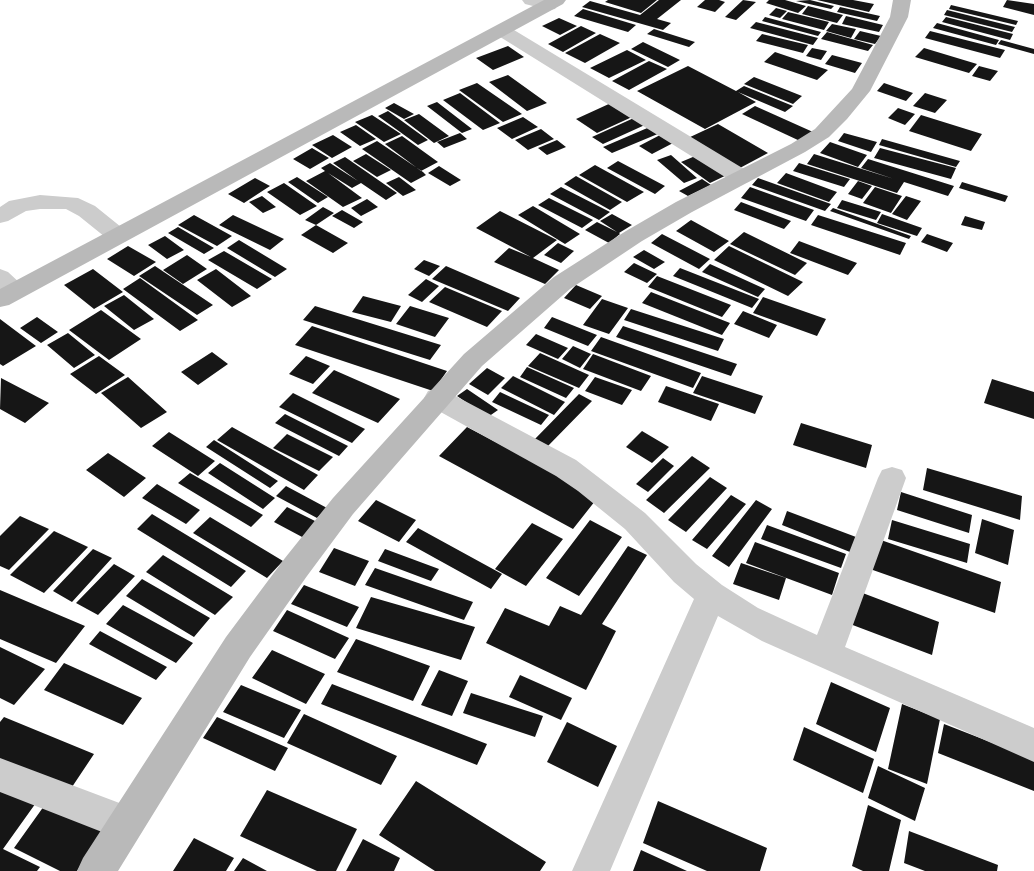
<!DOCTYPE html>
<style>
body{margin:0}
canvas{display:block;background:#fff}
</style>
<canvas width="1034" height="871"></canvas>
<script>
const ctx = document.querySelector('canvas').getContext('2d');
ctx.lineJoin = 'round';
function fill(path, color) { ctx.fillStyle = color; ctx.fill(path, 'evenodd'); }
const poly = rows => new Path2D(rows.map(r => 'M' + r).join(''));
const building = poly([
 [608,0,657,0,641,13,605,2],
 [659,0,681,0,657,19,671,23,663,30,582,7,590,1,640,15],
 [705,0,719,0,725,2,715,12,697,7],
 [743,0,756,2,736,20,725,17],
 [769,0,785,0,806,6,798,13,766,3],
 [810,0,834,6,831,9,796,1],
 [817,0,853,0,874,4,869,12],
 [1007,0,1034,4,1034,15,1003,7],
 [951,5,1018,21,1016,25,949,9],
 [808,6,843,15,837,23,802,14],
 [840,7,880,16,877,21,837,12],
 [776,8,787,11,780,18,769,15],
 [583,9,636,25,628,32,574,16],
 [947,10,1015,27,1012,32,944,15],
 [788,12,829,22,824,30,782,19],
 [846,16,883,25,879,32,842,24],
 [765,17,821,32,818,36,762,21],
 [946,17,1013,34,1010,40,942,22],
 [559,18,577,26,560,35,542,26],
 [756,22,818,38,813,45,750,28],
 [937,23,999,40,996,45,933,28],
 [832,24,856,29,851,38,826,31],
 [581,26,596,33,563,52,548,44],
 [654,29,695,42,689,47,647,34],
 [860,31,881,36,875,44,854,39],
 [930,31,1005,50,1000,58,925,38],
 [827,32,873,45,868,51,821,39],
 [600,34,620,43,585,63,565,53],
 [762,34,808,45,803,53,756,41],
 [1001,40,1034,49,1034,54,998,44],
 [643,42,680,60,668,67,631,49],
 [508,46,524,57,493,70,476,58],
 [812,48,827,51,821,60,806,56],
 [924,48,977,64,969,73,915,57],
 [627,50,646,60,609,78,590,68],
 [775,52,828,70,817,80,764,62],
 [832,55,862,63,855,73,825,64],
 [649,61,667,69,629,90,612,81],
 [688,66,736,91,744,86,793,106,785,112,738,92,756,102,705,129,637,91],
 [979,66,998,71,990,81,972,76],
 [508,75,547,103,527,111,489,82],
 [754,77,802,96,793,104,744,84],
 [477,83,522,114,503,122,459,90],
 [884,83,913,93,906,101,877,91],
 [460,93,500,123,483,130,443,100],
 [925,93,947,100,935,113,913,106],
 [437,102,472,129,462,133,427,106],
 [394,103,414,114,404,119,385,108],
 [611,103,632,117,597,133,576,119],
 [755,106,813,132,800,141,742,114],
 [898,108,915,114,905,125,888,118],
 [388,111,428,140,418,145,378,116],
 [419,114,449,136,434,143,404,120],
 [372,115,401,134,384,142,355,122],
 [921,115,982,134,971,151,909,131],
 [523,117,538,127,512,139,497,128],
 [636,117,647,124,603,144,592,137],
 [718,124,768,153,738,169,688,138],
 [356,125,376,139,360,146,340,132],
 [652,126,660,133,612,153,603,147],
 [541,129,554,139,528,150,515,140],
 [460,133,467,139,444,148,437,142],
 [844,133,877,142,871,152,838,141],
 [662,134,675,142,652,154,639,146],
 [333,135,352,147,332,158,312,145],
 [402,136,438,162,421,171,385,144],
 [882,139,960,161,956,167,879,145],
 [557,140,566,147,547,155,538,148],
 [377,141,423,172,426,175,411,183,362,149],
 [830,142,867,155,858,167,820,153],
 [312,148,329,158,310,169,293,159],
 [880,148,956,168,951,179,874,158],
 [366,154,391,170,377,177,353,161],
 [700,154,729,174,710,183,681,162],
 [814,154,894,179,861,168,868,159,954,186,948,196,904,182,897,193,807,164],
 [671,155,697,178,684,183,657,160],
 [345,157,397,193,386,200,361,183,352,188,328,173,362,198,343,207,306,181,325,171,321,168,330,163,358,181,333,163],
 [618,161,665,186,655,194,607,168],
 [799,163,850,179,844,187,793,171],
 [595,165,644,192,627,202,579,175],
 [439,166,461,180,450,186,428,173],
 [786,173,837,192,829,202,777,183],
 [576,176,622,202,610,210,564,184],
 [297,177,328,197,318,203,288,182],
 [399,177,416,190,403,196,386,183],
 [255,178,270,186,244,203,228,194],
 [758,178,831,204,825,211,752,185],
 [702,179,711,185,688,196,679,191],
 [858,181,872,186,862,199,848,194],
 [962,182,1008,196,1005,202,959,188],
 [284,183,317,206,300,215,267,192],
 [561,187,610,212,599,220,550,194],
 [750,187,814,210,806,221,741,198],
 [875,187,902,196,891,213,863,203],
 [262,196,276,207,263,213,249,202],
 [906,196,921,201,907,220,892,214],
 [549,198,593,220,582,228,538,205],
 [367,199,378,207,361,216,351,208],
 [842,200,881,212,876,220,837,208],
 [741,202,791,221,784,229,734,210],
 [533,206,580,234,565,244,518,215],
 [323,207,334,213,316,225,305,220],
 [833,208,911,236,909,239,830,211],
 [342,210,363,222,354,228,332,216],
 [500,211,557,240,533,258,559,270,545,284,494,262,509,248,531,257,476,228],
 [612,214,632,225,619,233,620,234,609,243,585,230,597,222,617,232,600,221],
 [882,214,922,228,917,236,877,223],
 [194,215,232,236,217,246,178,225],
 [233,215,284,239,270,250,219,225],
 [818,215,906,243,900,255,811,225],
 [965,216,985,222,982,230,961,225],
 [691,220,729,241,714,252,676,231],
 [316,225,348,243,333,253,301,235],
 [178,227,214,248,204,254,168,233],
 [744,232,807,263,795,275,730,244],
 [662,234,710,259,699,269,651,243],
 [927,234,953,243,947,252,921,242],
 [165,236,184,250,167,259,148,245],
 [239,240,287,269,275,277,227,248],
 [799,241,857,263,848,275,790,253],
 [558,243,574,251,561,263,544,255],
 [128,246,156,262,134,276,107,259],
 [729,246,803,282,788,296,714,260],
 [644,250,665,262,654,269,633,257],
 [224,251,272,279,257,289,208,260],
 [187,255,207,269,183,284,163,270],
 [424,260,440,266,429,276,414,269],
 [634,263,657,274,647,283,624,272],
 [710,264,765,289,758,297,702,272],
 [155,266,213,305,197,315,139,276],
 [446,266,520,298,508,311,432,279],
 [680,268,759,299,752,308,673,276],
 [93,269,123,292,94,309,64,285],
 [216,269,251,296,232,307,197,280],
 [657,276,731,305,722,317,648,287],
 [140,278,198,320,180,331,123,289],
 [426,279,439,286,422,302,408,295],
 [576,285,602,296,590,309,564,298],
 [445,287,502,311,487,327,429,302],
 [651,292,730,323,722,335,642,303],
 [124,295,154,319,134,330,104,306],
 [363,296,401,306,391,322,352,312],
 [763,297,826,319,817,336,753,313],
 [602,299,628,308,609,334,583,325],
 [315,306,441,345,430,360,303,320],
 [410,306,449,318,435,337,396,324],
 [631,309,724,339,718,351,624,320],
 [101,310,141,339,109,360,69,330],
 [743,311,777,325,769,338,734,324],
 [37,317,58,332,41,343,20,328],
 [552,317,597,335,588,346,544,328],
 [0,319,36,346,3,366,0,364],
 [312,326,447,371,433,391,295,345],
 [623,326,737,364,731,376,616,337],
 [68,333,95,355,74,368,47,345],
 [536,334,568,348,558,359,526,345],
 [601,337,701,373,693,388,591,351],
 [573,346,591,354,580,368,562,359],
 [212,352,228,364,198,385,181,372],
 [540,353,589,375,579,388,528,366],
 [593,354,651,376,641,391,583,369],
 [99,356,125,375,96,394,70,374],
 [306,356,330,366,313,384,289,374],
 [527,367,574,388,566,398,520,377],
 [487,368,505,378,488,395,469,384],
 [334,370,400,399,378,423,312,393],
 [513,376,565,402,554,415,501,388],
 [702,376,763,396,755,414,693,393],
 [128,377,167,412,141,428,101,393],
 [595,377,632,390,622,405,585,391],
 [1,378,49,403,25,423,0,409],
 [992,379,1034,392,1034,419,984,403],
 [666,386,719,404,711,421,658,402],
 [467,389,498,410,488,417,457,396],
 [500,392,549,415,541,425,492,402],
 [293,393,365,429,352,443,279,407],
 [579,394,592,401,546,448,533,441],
 [285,414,348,446,339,456,275,423],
 [801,423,872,445,866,468,793,445],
 [232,427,318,475,304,490,217,440],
 [467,427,599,496,573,529,439,456],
 [642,431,669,447,652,463,626,447],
 [169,432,215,461,198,476,152,446],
 [287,434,333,457,319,471,273,448],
 [214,440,278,481,270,488,206,447],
 [108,453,146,478,124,497,86,470],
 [692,456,710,468,664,513,646,500],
 [663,458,674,466,648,492,636,484],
 [220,463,275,498,263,509,208,473],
 [927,468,1022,496,1020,520,923,490],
 [190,473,263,515,251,527,178,483],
 [710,477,727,488,686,532,668,520],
 [157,484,200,510,186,524,142,498],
 [286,486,327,508,317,518,276,496],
 [901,492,972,515,969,533,897,510],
 [731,495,746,504,707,549,692,540],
 [376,500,416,520,399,542,358,521],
 [756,500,772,509,729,567,712,556],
 [287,507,317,522,304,538,274,522],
 [787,511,856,537,850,552,782,525],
 [152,514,246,571,231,587,137,529],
 [20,516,49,529,9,570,0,566,0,536],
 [210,517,283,561,267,578,193,533],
 [982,519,1014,530,1008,565,975,553],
 [590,520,622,537,579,596,546,578],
 [892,520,970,544,967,563,888,539],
 [532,523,563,539,526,586,495,569],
 [767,525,846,554,841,568,761,539],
 [418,528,502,574,491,589,406,542],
 [54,531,88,547,44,593,10,575],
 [878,539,1001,582,995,613,870,569],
 [755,542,839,573,832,595,746,563],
 [628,546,647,555,602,624,616,631,586,690,486,643,505,608,549,626,560,606,581,615],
 [334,548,369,561,355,586,319,572],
 [93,549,112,558,72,602,53,591],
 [385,549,439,569,431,581,378,561],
 [163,555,233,597,215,615,146,572],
 [741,563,786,578,779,600,733,584],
 [114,564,135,576,98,615,76,603],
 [375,568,473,602,464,620,365,585],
 [142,579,210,618,194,637,126,596],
 [304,585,359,607,347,627,291,604],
 [0,590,85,626,56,663,0,639],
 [860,592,939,622,932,655,850,624],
 [371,597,475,627,461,660,356,628],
 [123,605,193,643,176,663,106,624],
 [287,610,349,638,335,659,273,631],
 [100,631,167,667,156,680,89,644],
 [356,639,430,666,413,701,337,672],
 [0,647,45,669,14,705,0,698],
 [272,650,325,674,306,704,252,678],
 [64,663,142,698,123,725,44,690],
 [439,670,468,681,452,716,421,705],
 [520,675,572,698,561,720,509,697],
 [831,682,890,708,876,752,816,724],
 [332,684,487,744,477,765,321,704],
 [241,685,301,710,284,738,223,712],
 [471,693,543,716,535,737,463,713],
 [902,704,940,719,927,784,888,769],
 [304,714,397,756,381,785,287,743],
 [4,717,94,754,70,790,0,761,0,722],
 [217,717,288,748,275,771,203,738],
 [567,722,617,746,598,787,547,762],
 [944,724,1034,759,1034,791,938,753],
 [804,727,874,759,863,793,793,760],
 [878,766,925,788,915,821,868,798],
 [416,781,546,862,540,871,435,871,379,835],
 [0,783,38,800,3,849,40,867,37,871,0,871],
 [267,790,357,829,336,871,317,871,240,836],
 [49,799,107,826,77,871,60,871,14,848],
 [658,801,767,848,760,871,707,871,643,843],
 [868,805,901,820,889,871,863,871,852,866],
 [909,831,998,865,997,871,925,871,904,863],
 [194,838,234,858,226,871,173,871],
 [363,839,400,858,394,871,346,871],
 [641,850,687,871,633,871],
 [243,858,267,871,234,871]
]);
const street = poly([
 [522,0,550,0,555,1,558,5,555,9,549,10,525,4,522,0],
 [503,26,509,27,749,172,752,177,749,182,741,183,733,182,497,35,494,31,497,27,503,26],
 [40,195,78,198,95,206,126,231,129,236,126,241,118,243,110,241,79,216,66,209,40,209,26,211,8,221,0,223,0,207,9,201,40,195],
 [0,269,8,272,22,285,26,291,22,297,14,299,6,297,0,291,0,269],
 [437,388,446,391,576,460,645,513,696,564,722,585,758,608,817,635,878,478,882,470,892,467,902,470,906,478,845,647,1034,728,1034,762,762,641,718,616,610,871,572,871,694,599,674,582,625,529,578,491,556,476,428,405,424,398,428,391,437,388],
 [0,758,138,810,143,823,138,836,125,841,0,792,0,758]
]);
const secondary = poly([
 [544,0,566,0,563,4,9,305,0,307,0,289,544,0],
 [893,0,911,0,908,17,870,91,847,119,829,137,805,152,692,212,642,241,570,289,482,366,353,514,307,576,250,657,118,871,77,871,83,858,226,637,285,558,333,498,464,354,554,277,626,231,676,202,791,144,815,129,852,89,890,17,893,0]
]);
fill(building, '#161616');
fill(street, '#ccc');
fill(secondary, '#b9b9b9');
</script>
